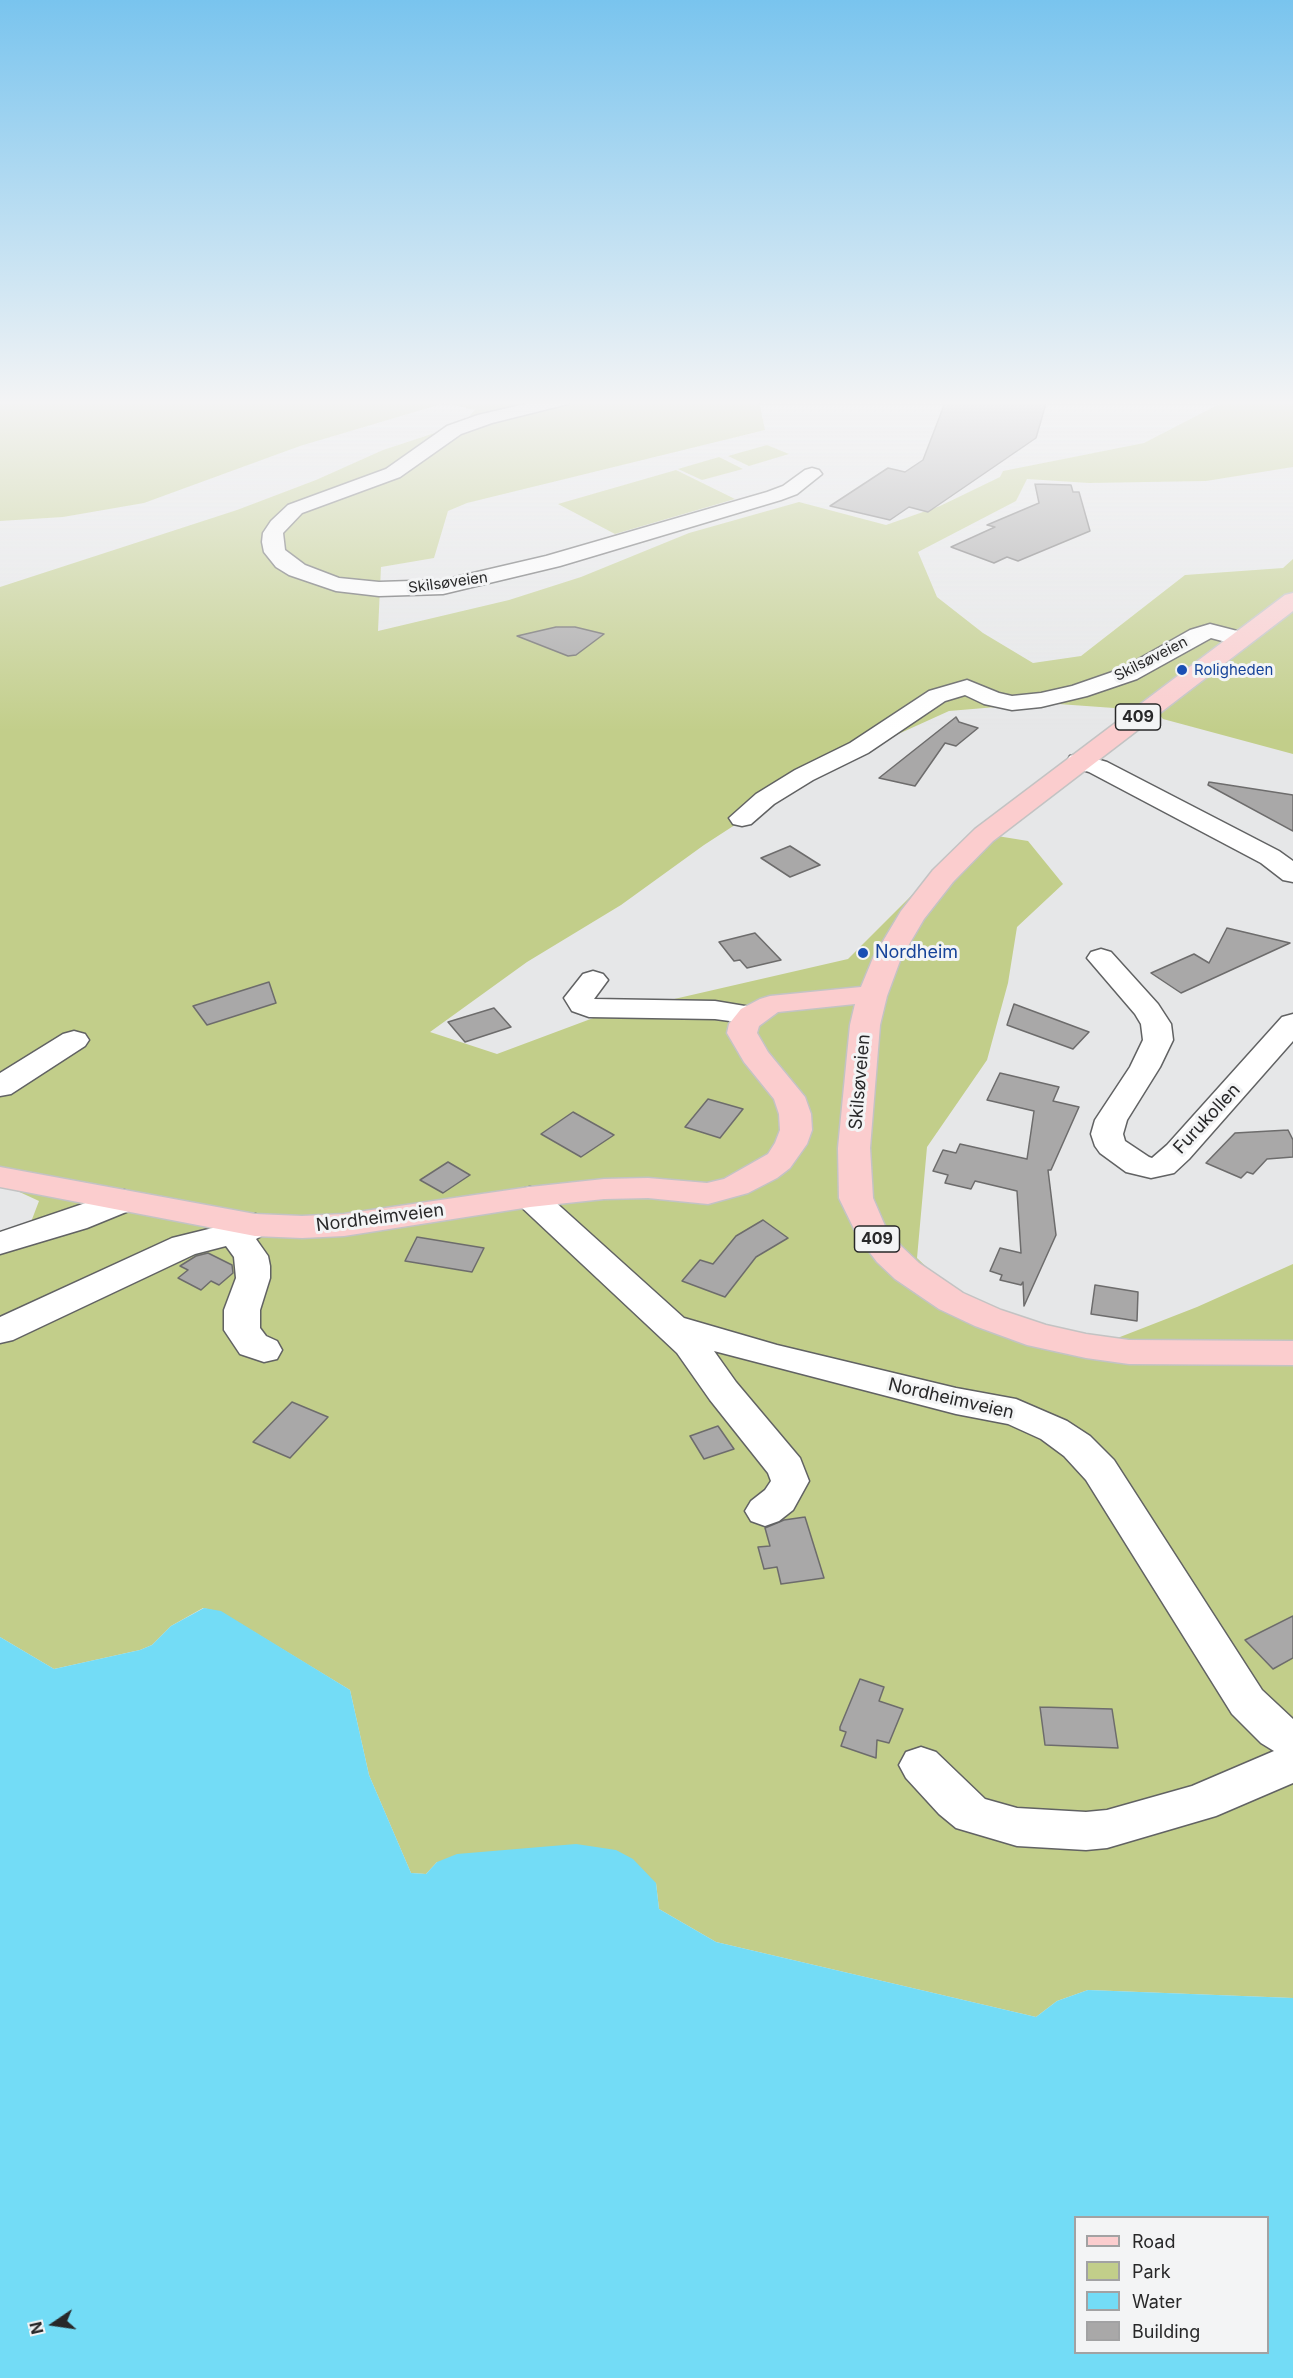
<!DOCTYPE html>
<meta charset="utf-8">
<style>
body{margin:0}
#map{position:relative;width:1293px;height:2378px;overflow:hidden;background:#e6e7e8;font-family:Inter,sans-serif}
canvas{display:block}
.legend{position:absolute;left:1074px;top:2216px;width:195px;height:138px;box-sizing:border-box;background:#f3f4f5;border:2px solid #a2a2a3;margin:0;padding:8px 10px;list-style:none;font-size:18px;color:#282829}
.legend li{display:flex;align-items:center;gap:12px;height:30px}
.legend b{width:30px;border:2px solid #a2a2a3}
.north{position:absolute;left:24px;top:2294px;width:60px;height:60px;-webkit-text-stroke:4px #f3f4f5;paint-order:stroke;rotate:257deg;font-size:16px;font-weight:700;line-height:24px;text-align:center;color:#282829}
.north::after{content:'';display:block;margin:auto;width:21px;height:27px;background:#282829;clip-path:polygon(50% 0,100% 100%,50% 72%,0 100%)}
</style>
<div id="map">
<canvas width="1293" height="2378"></canvas>
<ul class="legend">
<li><b style="height:8px;background:#fbcdce"></b>Road</li>
<li><b style="height:16px;background:#c2ce8a"></b>Park</li>
<li><b style="height:16px;background:#73dcf6"></b>Water</li>
<li><b style="height:16px;background:#a9a8a8"></b>Building</li>
</ul>
<div class="north">N</div>
</div>
<script>
const ctx = document.querySelector('canvas').getContext('2d');
ctx.lineJoin = 'round';
function fill(path, color) { ctx.fillStyle = color; ctx.fill(path, 'evenodd'); }
const poly = rows => new Path2D(rows.map(r => 'M' + r).join(''));
function trace(path, color, width, dash) { ctx.strokeStyle = color; ctx.lineWidth = width; ctx.lineCap = dash ? 'butt' : 'round'; ctx.setLineDash(dash || []); ctx.stroke(path); }
function drawText(font, color, halo, rows, align = 'center') {
  ctx.font = font + ' Inter,sans-serif'; ctx.lineWidth = 6; ctx.setLineDash([]); ctx.textBaseline = 'middle'; ctx.strokeStyle = halo; ctx.fillStyle = color; for (const [text, x, y, turn = 0] of rows) {
    ctx.save(); ctx.translate(x, y); ctx.rotate((+turn || 0) * Math.PI / 180); ctx.textAlign = isNaN(turn) ? turn : align; if (halo) ctx.strokeText(text, 0, 0); ctx.fillText(text, 0, 0); ctx.restore();
  }
}
const green = poly([
 [0,400,759,401,765,430,467,503,448,511,434,558,381,567,378,631,509,600,581,577,689,533,799,502,886,525,940,506,1000,477,1003,471,1144,443,1227,400,1293,400,1293,467,1206,481,1089,483,1027,479,1016,501,918,552,937,597,983,633,1033,663,1081,656,1185,575,1283,568,1293,559,1293,754,1163,719,1156,711,1044,703,949,711,863,750,781,795,704,845,621,905,527,962,430,1032,497,1054,596,1017,848,959,915,892,991,835,1028,841,1063,884,1017,927,1008,983,987,1060,927,1147,917,1258,981,1319,1102,1344,1197,1307,1293,1264,1293,1998,1088,1990,1057,2001,1036,2017,716,1942,659,1909,656,1883,437,1862,426,1874,411,1873,369,1775,350,1690,221,1612,203,1608,171,1626,152,1645,140,1650,54,1669,0,1637,0,1233,31,1222,39,1201,0,1183,0,587,237,510,316,480,383,450,462,424,475,410,445,403,300,446,144,503,63,517,0,521],
 [767,445,789,454,749,466,728,456],
 [719,457,743,469,702,480,678,469],
 [676,470,735,499,615,534,558,504]
]);
const water = poly([
 [204,1608,221,1611,350,1690,369,1775,411,1873,426,1874,437,1862,457,1854,576,1844,616,1850,633,1859,656,1883,659,1909,716,1942,1036,2017,1057,2001,1088,1990,1293,1998,1293,2378,0,2378,0,1637,54,1669,140,1650,152,1645,171,1626],
 [1076,2218,1268,2218,1268,2352,1076,2352]
]);
const building = poly([
 [946,400,1047,400,1036,438,928,512,909,507,890,520,830,506,888,468,905,472,923,460,946,400],
 [1035,484,1071,485,1073,492,1079,492,1090,531,1018,561,1007,557,994,563,951,547,995,527,987,525,1039,503,1035,484],
 [556,627,575,627,604,634,576,655,568,656,517,636,556,627],
 [956,717,959,722,978,728,956,746,945,743,915,786,879,778,956,717],
 [1209,782,1293,795,1293,831,1208,785,1209,782],
 [790,846,820,865,790,877,761,858,790,846],
 [1227,928,1290,943,1181,993,1151,973,1194,954,1209,963,1227,928],
 [755,933,781,960,747,968,740,960,734,961,719,942,755,933],
 [269,982,276,1003,207,1025,193,1006,269,982],
 [1014,1004,1089,1032,1073,1049,1007,1025,1014,1004],
 [494,1008,511,1027,465,1042,448,1022,494,1008],
 [1000,1073,1059,1087,1053,1101,1079,1107,1051,1170,1048,1170,1056,1235,1024,1306,1023,1282,1021,1285,1000,1280,1002,1275,990,1271,1000,1248,1021,1253,1017,1191,975,1181,971,1189,945,1183,948,1175,933,1171,943,1150,956,1153,960,1144,1027,1159,1034,1111,987,1100,1000,1073],
 [708,1099,743,1109,720,1138,685,1127,708,1099],
 [573,1112,614,1135,581,1157,541,1134,573,1112],
 [1288,1130,1293,1140,1293,1157,1267,1159,1253,1174,1247,1172,1241,1178,1206,1163,1235,1133,1288,1130],
 [448,1162,470,1175,443,1193,420,1180,448,1162],
 [763,1220,788,1238,756,1257,725,1297,682,1281,700,1260,713,1264,736,1236,763,1220],
 [417,1237,484,1248,472,1272,405,1261,417,1237],
 [208,1253,232,1265,233,1273,219,1285,211,1281,201,1290,178,1278,188,1270,180,1266,196,1256,208,1253],
 [1095,1285,1138,1292,1137,1321,1091,1314,1095,1285],
 [292,1402,328,1417,290,1458,253,1442,292,1402],
 [718,1426,734,1449,704,1459,690,1436,718,1426],
 [805,1517,824,1578,781,1584,777,1567,764,1569,758,1547,770,1546,765,1528,784,1520,805,1517],
 [1293,1616,1293,1658,1273,1669,1245,1640,1293,1616],
 [860,1679,884,1687,879,1701,903,1709,889,1743,877,1740,876,1758,841,1746,846,1732,840,1730,840,1727,860,1679],
 [1040,1707,1112,1709,1118,1748,1045,1745,1040,1707]
]);
const minor = poly([
 [542,400,571,400,568,404,492,423,461,434,400,477,302,513,283,533,285,550,305,565,339,578,379,582,443,580,546,556,767,492,783,486,805,470,812,468,819,470,822,474,797,494,781,500,560,566,443,594,379,596,336,591,289,575,276,567,264,552,262,542,263,533,271,521,288,505,386,469,447,426,478,415,542,400],
 [1210,624,1249,634,1252,639,1249,644,1241,646,1211,638,1137,679,1087,696,1041,707,1012,710,984,704,965,695,945,701,868,753,813,780,774,804,751,824,742,826,733,824,729,818,756,794,795,770,850,743,929,691,967,680,999,693,1012,696,1041,693,1072,686,1121,669,1190,630,1210,624],
 [1079,754,1107,762,1279,851,1293,861,1293,882,1283,880,1261,863,1089,772,1070,766,1067,761,1070,756,1079,754],
 [1101,949,1111,952,1158,1004,1171,1024,1173,1040,1160,1067,1127,1120,1123,1134,1125,1141,1149,1157,1152,1158,1167,1145,1282,1017,1293,1014,1293,1041,1189,1159,1174,1173,1151,1178,1126,1172,1100,1153,1095,1146,1091,1134,1095,1120,1130,1067,1143,1040,1141,1024,1135,1014,1087,958,1091,952,1101,949],
 [593,971,603,974,608,980,594,999,715,1001,763,1009,767,1015,763,1021,752,1024,715,1019,589,1017,572,1011,564,998,583,974,593,971],
 [74,1031,85,1034,89,1040,85,1046,11,1094,0,1096,0,1073,63,1034,74,1031],
 [530,1187,542,1190,684,1318,777,1345,956,1388,1016,1399,1067,1421,1090,1436,1114,1460,1262,1690,1293,1719,1293,1783,1216,1816,1107,1848,1086,1850,1017,1846,956,1828,939,1814,906,1778,899,1765,906,1752,921,1747,936,1752,985,1799,1017,1808,1086,1812,1107,1810,1192,1786,1274,1751,1261,1743,1232,1714,1086,1480,1064,1456,1041,1439,1008,1424,956,1414,714,1351,736,1382,800,1458,809,1481,793,1510,779,1521,765,1526,751,1521,745,1511,751,1501,765,1490,771,1481,768,1473,710,1400,677,1353,518,1204,513,1197,518,1190,530,1187],
 [124,1190,136,1194,141,1201,136,1208,87,1228,0,1254,0,1232,124,1190],
 [255,1214,267,1217,272,1225,267,1233,256,1239,268,1256,270,1266,270,1278,260,1310,260,1328,266,1336,277,1341,282,1350,277,1359,264,1362,240,1354,224,1330,224,1310,236,1278,234,1257,226,1246,195,1254,13,1340,0,1343,0,1317,172,1238,237,1222,255,1214]
]);
const major = poly([
 [1293,593,1293,611,993,841,953,882,924,919,901,958,887,996,880,1025,870,1148,873,1198,885,1226,901,1246,919,1263,963,1293,1001,1310,1046,1325,1086,1334,1129,1340,1293,1341,1293,1365,1129,1364,1086,1358,1027,1345,975,1326,939,1309,895,1279,877,1262,858,1237,839,1198,838,1148,850,1025,855,1004,778,1012,759,1026,757,1033,768,1052,805,1097,811,1114,812,1130,807,1144,790,1168,777,1178,748,1193,708,1204,648,1198,604,1199,530,1207,344,1236,302,1238,255,1236,0,1187,0,1167,255,1214,302,1216,344,1214,530,1187,604,1179,648,1178,707,1183,724,1179,768,1154,775,1143,780,1130,779,1114,774,1099,744,1062,727,1033,729,1024,741,1009,760,999,770,996,861,987,873,958,901,911,933,870,975,829,1285,595,1293,593]
]);
const markers = [
 [1182,670,6,"#1a4fb4"],
 [863,953,6,"#1a4fb4"]
];
const farStreetnames = [
 ["Skilsøveien",448,583,-8],
 ["Skilsøveien",1151,659,-27]
];
const farTransitnames = [
 ["Roligheden",1194,670]
];
const shields = [
 [1138,717,45],
 [877,1239,45]
];
const shieldNames = [
 ["409",1138,717],
 ["409",877,1239]
];
const transitNames = [
 ["Nordheim",875,953]
];
const streetNames = [
 ["Skilsøveien",860,1082,-85],
 ["Furukollen",1207,1119,-47],
 ["Nordheimveien",380,1218,-7],
 ["Nordheimveien",951,1399,13]
];
fill(green, '#c2ce8a');
fill(water, '#73dcf6');
fill(building, '#a9a8a8');
trace(building, '#6d6c6c', 1.5);
trace(minor, '#616263', 3);
trace(major, '#c3c3c3', 3);
fill(minor, '#fff');
fill(major, '#fbcdce');
const sky = ctx.createLinearGradient(0, 0, 0, 732);
sky.addColorStop(0, '#79c4ee');
sky.addColorStop(0.55, '#f4f4f5');
sky.addColorStop(1, '#f4f4f500');
ctx.fillStyle = sky;
ctx.fillRect(0, 0, 1293, 732);
for (const [x, y, r, color] of markers) { const dot = new Path2D(); dot.arc(x, y, r, 0, 2 * Math.PI); ctx.fillStyle = color; ctx.fill(dot); trace(dot, '#f3f4f5', 2); }
drawText('15px', '#282829', '#f3f4f5', farStreetnames);
drawText('15px', '#164399', '#f3f4f5', farTransitnames, 'left');
for (const [x, y, w] of shields) { const box = new Path2D(); box.roundRect(x - w / 2, y - 13, w, 26, 4.5); ctx.fillStyle = '#f3f4f5'; ctx.fill(box); trace(box, '#282829', 1.5); }
drawText('bold 16px', '#282829', null, shieldNames);
drawText('18px', '#164399', '#f3f4f5', transitNames, 'left');
drawText('18px', '#282829', '#f3f4f5', streetNames);
</script>
